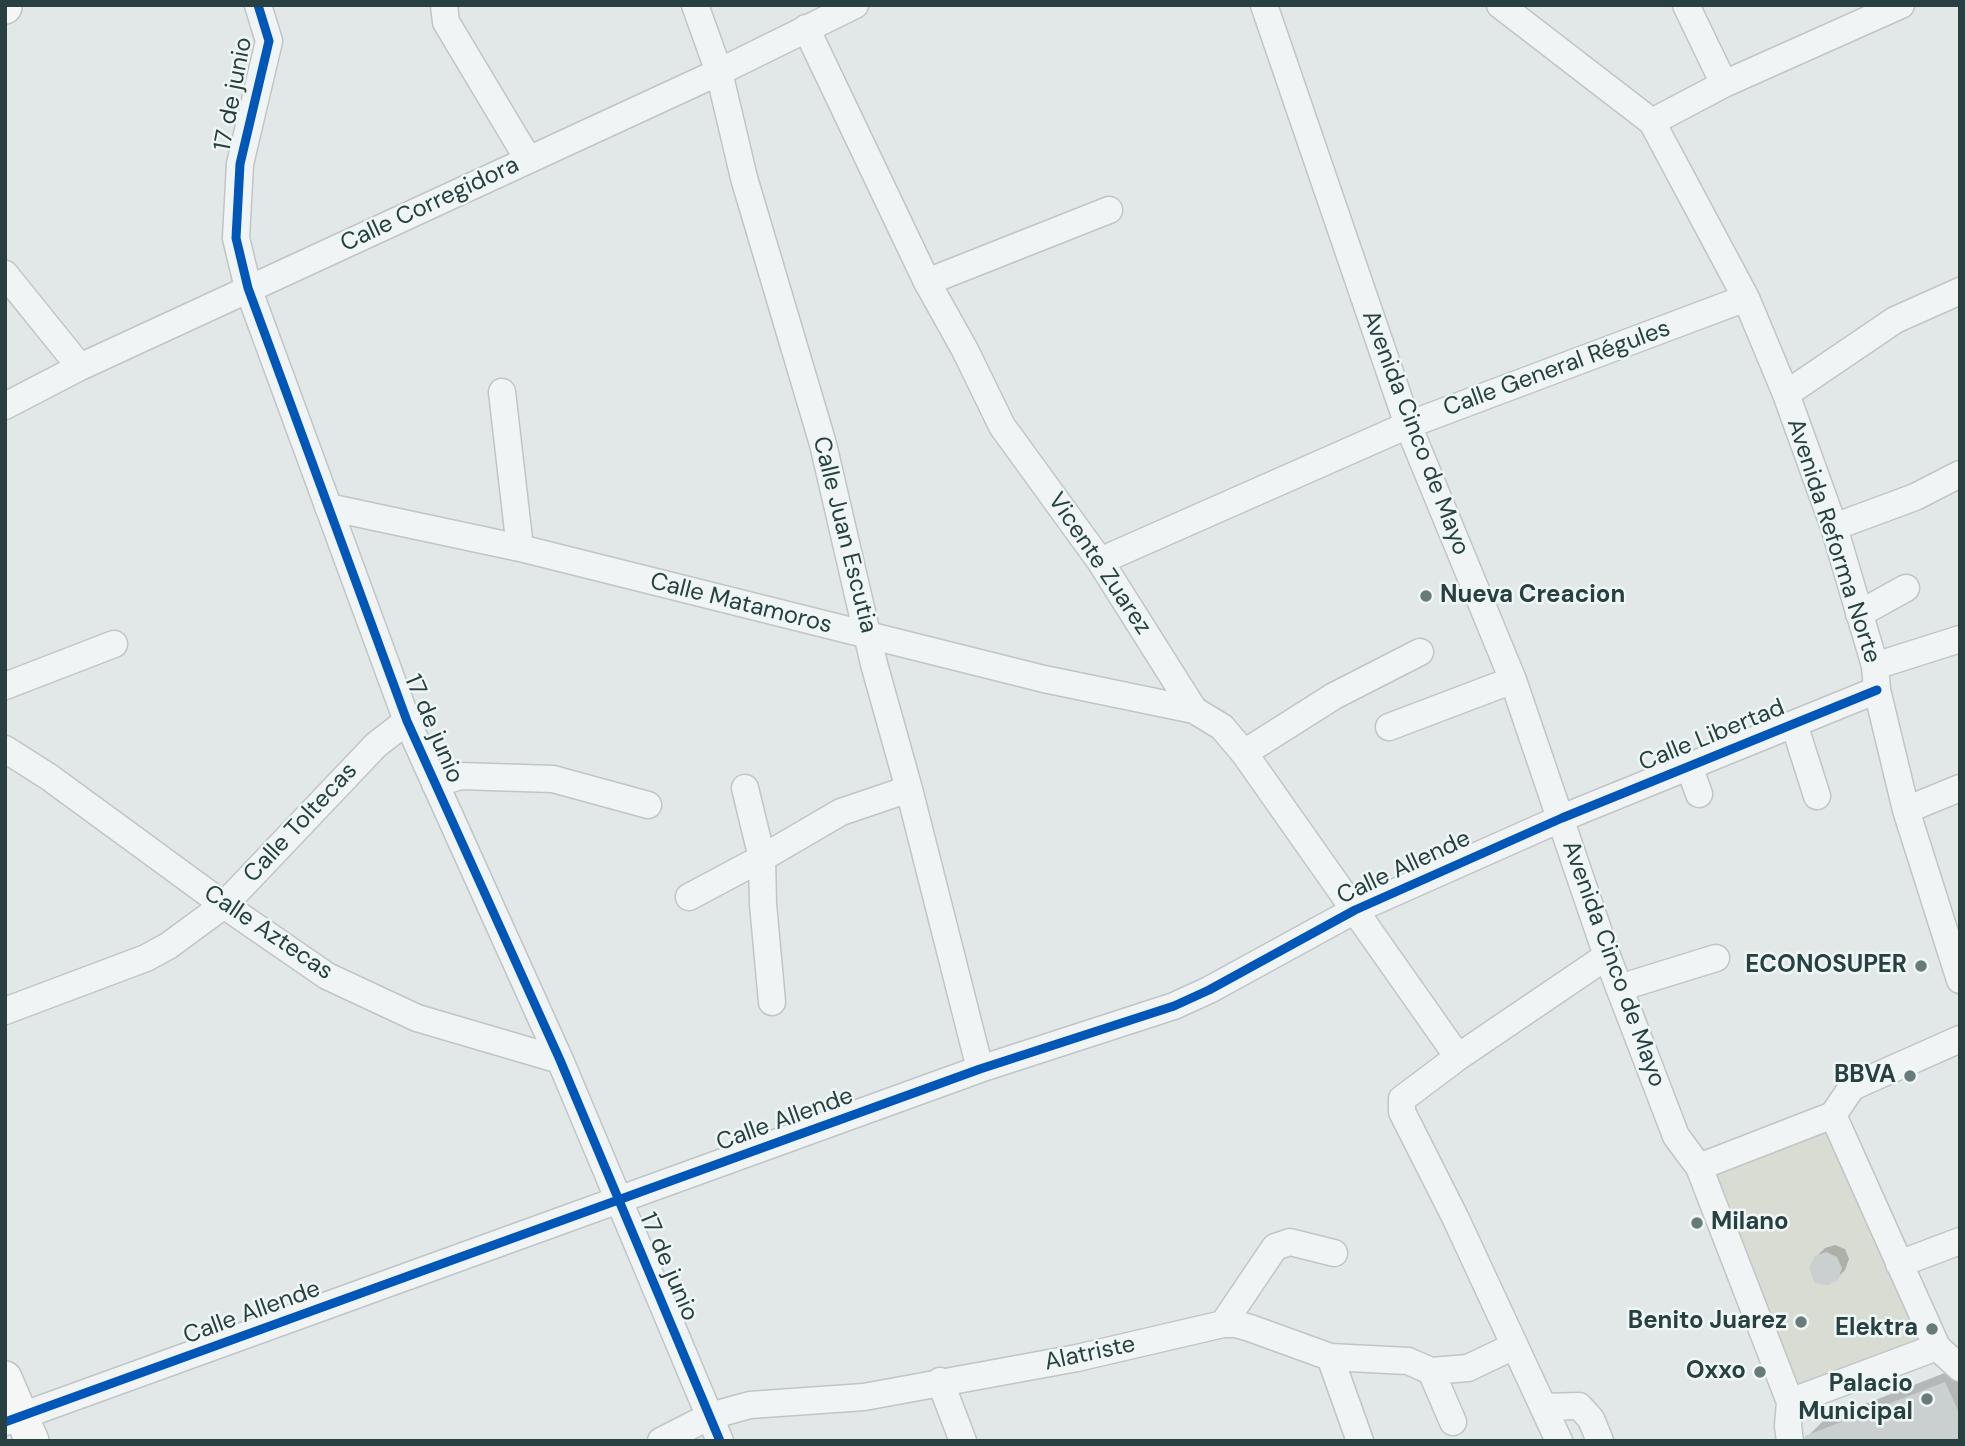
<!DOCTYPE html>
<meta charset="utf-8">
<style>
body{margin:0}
#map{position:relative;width:1965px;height:1446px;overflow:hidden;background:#e2e7e7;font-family:"DM Sans",sans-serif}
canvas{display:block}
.frame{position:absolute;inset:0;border:7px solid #284041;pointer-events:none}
</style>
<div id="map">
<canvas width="1965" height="1446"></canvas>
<div class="frame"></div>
</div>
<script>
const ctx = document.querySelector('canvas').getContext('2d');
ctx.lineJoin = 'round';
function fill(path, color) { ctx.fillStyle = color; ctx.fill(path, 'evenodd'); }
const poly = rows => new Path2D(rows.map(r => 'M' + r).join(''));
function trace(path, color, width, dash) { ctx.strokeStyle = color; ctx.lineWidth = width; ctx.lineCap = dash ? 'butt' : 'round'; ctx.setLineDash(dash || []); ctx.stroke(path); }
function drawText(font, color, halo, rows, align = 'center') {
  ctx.font = font + ' "DM Sans",sans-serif'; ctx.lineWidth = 5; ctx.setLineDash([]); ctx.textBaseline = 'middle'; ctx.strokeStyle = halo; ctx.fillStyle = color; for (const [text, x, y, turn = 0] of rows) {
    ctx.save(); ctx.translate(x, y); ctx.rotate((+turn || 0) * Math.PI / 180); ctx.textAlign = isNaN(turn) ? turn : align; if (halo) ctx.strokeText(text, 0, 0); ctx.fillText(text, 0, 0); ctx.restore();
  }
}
const green = poly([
 [1826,1120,1931,1358,1786,1415,1690,1177]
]);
const shadow = poly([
 [1835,1245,1845,1249,1849,1259,1845,1270,1837,1278,1816,1257,1825,1248],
 [1960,1367,1960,1441,1807,1437,1824,1420]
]);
const building = poly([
 [1826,1252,1837,1257,1842,1268,1838,1280,1828,1285,1815,1283,1809,1268,1815,1256],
 [1945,1382,1960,1415,1960,1441,1805,1441,1805,1436]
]);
const minor = poly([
 [258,5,269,41,240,164,236,238,248,288,407,721,560,1060,720,1441],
 [444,5,446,22,528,159],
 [695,5,719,72,744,178,823,444,874,664,909,789,980,1069],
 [1264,5,1408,425,1513,680,1607,956,1676,1136,1699,1167,1790,1402,1788,1426,1790,1441],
 [1500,5,1652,122,1746,298,1786,394,1834,527,1875,666,1877,690,1906,810,1960,980],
 [1686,5,1724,84],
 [806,28,927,282,965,350,1002,426,1100,561,1194,710,1222,727,1244,753,1458,1057],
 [1652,122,1724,84,1901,5],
 [5,274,80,367],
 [927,282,1109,210],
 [502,392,520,548],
 [1786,394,1895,320,1960,291],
 [5,406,80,367,719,72,855,5],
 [328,507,520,548,1044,679,1194,710],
 [1834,527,1915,497,1960,474],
 [1100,561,1408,425,1746,298],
 [1859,614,1906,588],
 [1875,666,1960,639],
 [5,686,114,644],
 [1794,724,1817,796],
 [1389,727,1513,680],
 [5,749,49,777,224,905,327,976,417,1018,560,1060],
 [1244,753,1334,696,1420,652],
 [1689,766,1699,794],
 [435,784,460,776,553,779,648,805],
 [745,788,762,858,763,904,772,1002],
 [1906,810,1960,788],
 [689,897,762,858,841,812,909,789],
 [1619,988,1716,958],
 [5,1011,146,958,168,946,224,905,376,745,407,721],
 [1833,1115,1937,1347,1960,1368],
 [1833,1115,1852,1087,1960,1039],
 [1699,1167,1833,1115],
 [1899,1264,1960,1241],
 [1223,1324,1275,1247,1290,1242,1334,1253],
 [1330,1357,1360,1441],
 [1431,1371,1453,1422],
 [940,1381,963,1441],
 [1790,1402,1937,1347],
 [1543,1407,1579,1406,1591,1419,1600,1441],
 [5,1422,980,1069,1174,1006,1209,990,1355,910,1562,818,1877,690],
 [661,1441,710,1416,750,1405,864,1397,1077,1358,1223,1324,1236,1324,1250,1328,1330,1357,1408,1361,1431,1371,1468,1368,1514,1346],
 [1559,1441,1455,1217,1402,1112,1402,1099,1458,1057,1607,956]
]);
const major = poly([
 [5,7,5,5],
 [5,1378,32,1441]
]);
const cycleway = poly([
 [258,5,269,41,240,164,236,238,248,288,407,721,560,1060,720,1441],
 [5,1422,980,1069,1174,1006,1209,990,1355,910,1562,818,1877,690]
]);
const markers = [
 [1426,596,7,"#697a7b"],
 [1921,966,7,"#697a7b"],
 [1910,1076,7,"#697a7b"],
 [1697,1223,7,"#697a7b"],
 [1801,1322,7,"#697a7b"],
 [1932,1329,7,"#697a7b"],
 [1760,1372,7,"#697a7b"],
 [1927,1399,7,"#697a7b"]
];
const streetNames = [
 ["17 de junio",234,94,-79],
 ["Calle Corregidora",430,205,-25],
 ["Calle General Régules",1557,369,-20],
 ["Avenida Cinco de Mayo",1415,433,69],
 ["Calle Juan Escutia",844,535,76],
 ["Avenida Reforma Norte",1833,541,72],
 ["Vicente Zuarez",1099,564,56],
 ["Calle Matamoros",741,604,14],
 ["17 de junio",433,729,67],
 ["Calle Libertad",1712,736,-22],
 ["Calle Toltecas",301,823,-47],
 ["Calle Allende",1404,868,-25],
 ["Calle Aztecas",268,933,34],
 ["Avenida Cinco de Mayo",1613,964,70],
 ["Calle Allende",785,1120,-20],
 ["17 de junio",668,1267,67],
 ["Calle Allende",252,1313,-20],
 ["Alatriste",1090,1354,-12]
];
const poiNames = [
 ["Nueva Creacion",1440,596,"left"],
 ["ECONOSUPER",1907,966],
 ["BBVA",1896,1076],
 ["Milano",1711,1223,"left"],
 ["Benito Juarez",1787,1322],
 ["Elektra",1918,1329],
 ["Oxxo",1746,1372],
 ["Palacio",1913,1385],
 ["Municipal",1913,1413]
];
fill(green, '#d9dcd2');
fill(shadow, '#0003');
fill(building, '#cacfcf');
trace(minor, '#c0c5c5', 29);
trace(major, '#bec5c5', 36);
trace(minor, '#f1f4f4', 26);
trace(major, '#f6f6f6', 33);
trace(cycleway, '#0057b8', 9);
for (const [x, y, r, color] of markers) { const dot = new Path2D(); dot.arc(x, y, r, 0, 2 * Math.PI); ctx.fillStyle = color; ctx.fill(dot); trace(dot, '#eff7f6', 2.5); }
drawText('24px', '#284041', '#eff7f6', streetNames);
drawText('bold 24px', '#284041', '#eff7f6', poiNames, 'right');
</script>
